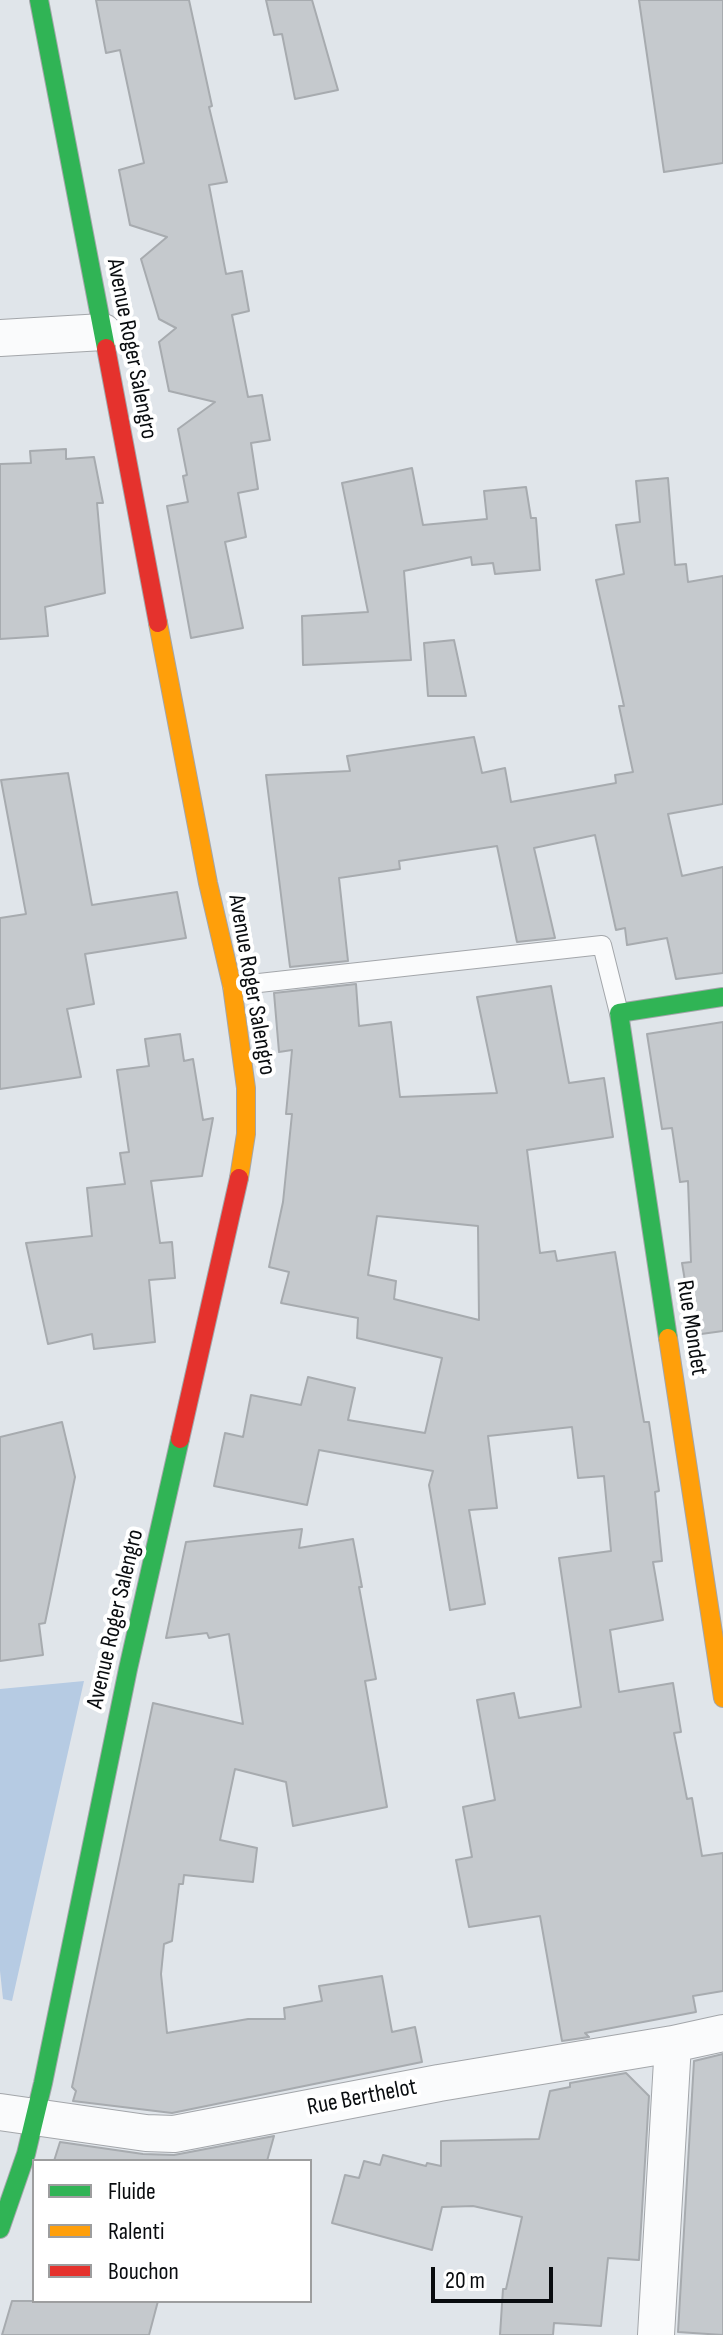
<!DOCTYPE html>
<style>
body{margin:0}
#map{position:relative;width:723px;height:2335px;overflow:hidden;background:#e0e5ea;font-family:"Sofia Sans Condensed",sans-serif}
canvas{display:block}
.legend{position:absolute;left:32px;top:2159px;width:280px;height:144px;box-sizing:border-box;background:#fff;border:2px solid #9d9e9f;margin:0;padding:10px 14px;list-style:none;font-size:24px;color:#090c0f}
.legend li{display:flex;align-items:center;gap:16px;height:40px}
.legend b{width:40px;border:2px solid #9d9e9f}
.scale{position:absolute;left:431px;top:2267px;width:122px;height:36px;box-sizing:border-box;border:4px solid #090c0f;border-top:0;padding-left:10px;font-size:24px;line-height:28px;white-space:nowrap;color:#090c0f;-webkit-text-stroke:6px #fff;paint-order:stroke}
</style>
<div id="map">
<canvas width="723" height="2335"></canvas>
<ul class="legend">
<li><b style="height:10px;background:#30b455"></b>Fluide</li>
<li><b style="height:10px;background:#ff9f0a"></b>Ralenti</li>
<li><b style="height:10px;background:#e5322d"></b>Bouchon</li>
</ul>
<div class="scale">20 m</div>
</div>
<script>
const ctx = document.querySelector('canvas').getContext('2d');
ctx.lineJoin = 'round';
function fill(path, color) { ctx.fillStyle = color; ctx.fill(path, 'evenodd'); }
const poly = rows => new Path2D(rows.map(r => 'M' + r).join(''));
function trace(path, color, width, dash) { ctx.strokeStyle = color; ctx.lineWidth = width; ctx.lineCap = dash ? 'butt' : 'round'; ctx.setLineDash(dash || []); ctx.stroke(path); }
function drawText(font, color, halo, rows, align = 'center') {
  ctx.font = font + ' "Sofia Sans Condensed",sans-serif'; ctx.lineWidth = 8; ctx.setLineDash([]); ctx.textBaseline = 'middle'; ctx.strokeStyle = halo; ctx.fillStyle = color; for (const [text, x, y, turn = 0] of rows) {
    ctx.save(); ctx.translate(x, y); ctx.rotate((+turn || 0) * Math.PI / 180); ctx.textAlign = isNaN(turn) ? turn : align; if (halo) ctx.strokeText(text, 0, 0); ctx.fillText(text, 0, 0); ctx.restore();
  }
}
const green = poly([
 [84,1681,12,2001,3,1999,0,1971,0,1689]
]);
const building = poly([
 [96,0,189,0,212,106,209,107,227,182,209,185,226,274,242,271,249,311,232,315,248,397,262,395,270,440,251,443,258,489,238,493,246,537,225,542,243,628,191,638,167,506,188,502,183,476,187,475,178,429,215,402,169,391,159,342,176,328,159,319,141,259,167,237,130,225,119,170,144,163,120,50,106,53,96,0],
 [266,0,312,0,338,90,295,99,282,34,274,35,266,0],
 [639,0,723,0,723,163,664,172,639,0],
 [66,449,66,459,94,457,103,503,97,503,105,593,45,607,48,636,0,639,0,464,31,463,30,451,66,449],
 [412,468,423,525,487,519,484,491,526,487,531,518,536,518,540,570,495,574,493,563,472,565,471,557,404,571,411,660,303,665,302,616,368,612,342,483,412,468],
 [668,478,675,565,686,564,688,582,723,576,723,804,668,814,682,876,723,867,723,973,676,979,667,938,627,945,625,928,616,930,595,835,534,848,555,938,517,942,497,846,399,861,400,869,339,878,348,961,290,967,266,775,350,771,347,756,474,737,482,773,505,768,511,802,616,783,615,775,633,772,619,706,624,706,596,580,624,574,616,525,640,522,636,481,668,478],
 [454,640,466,696,428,696,424,643,454,640],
 [68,773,92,905,177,892,186,938,85,954,94,1004,67,1009,81,1077,0,1089,0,918,26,914,1,780,68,773],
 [356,984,359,1026,391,1022,400,1097,497,1093,477,997,551,986,569,1083,604,1078,613,1137,527,1150,540,1253,555,1251,557,1261,615,1252,644,1422,649,1422,659,1491,655,1492,662,1561,653,1562,663,1620,610,1630,619,1692,673,1683,681,1732,674,1733,687,1799,692,1798,702,1856,723,1853,723,1991,693,1996,696,2012,585,2033,589,2037,562,2041,540,1916,469,1927,456,1860,472,1857,463,1807,495,1800,477,1700,514,1693,519,1718,581,1707,559,1558,611,1551,604,1476,578,1478,572,1427,488,1436,497,1508,469,1510,485,1604,450,1610,429,1485,433,1471,319,1450,307,1505,214,1486,225,1433,243,1437,251,1395,301,1405,308,1377,355,1388,348,1420,425,1433,442,1358,357,1338,358,1318,281,1303,289,1272,269,1267,283,1202,292,1114,286,1114,292,1050,279,1052,274,993,356,984],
 [377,1216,478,1226,479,1320,394,1299,396,1281,368,1275,377,1216],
 [723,1022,723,1331,694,1335,682,1263,691,1262,688,1181,680,1182,672,1128,662,1129,647,1034,723,1022],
 [180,1034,184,1061,193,1059,203,1120,213,1118,202,1176,151,1181,160,1243,172,1242,175,1278,149,1280,155,1342,94,1349,92,1334,48,1344,26,1243,92,1236,87,1188,125,1184,120,1153,129,1152,117,1070,149,1066,145,1039,180,1034],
 [62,1422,75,1477,45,1623,39,1624,43,1655,0,1661,0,1437,62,1422],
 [302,1529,299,1548,353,1539,362,1587,359,1587,376,1679,365,1681,387,1807,293,1826,286,1782,235,1769,220,1840,257,1848,253,1882,184,1875,183,1884,179,1884,172,1941,164,1944,161,1974,167,2033,248,2019,285,2019,284,2008,322,2001,319,1986,382,1976,392,2032,415,2027,422,2062,172,2113,73,2101,76,2091,72,2087,153,1703,243,1724,229,1634,209,1638,207,1633,166,1638,186,1542,302,1529],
 [723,2054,723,2335,678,2332,694,2061,723,2054],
 [626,2073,649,2096,639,2260,608,2258,601,2326,554,2323,553,2335,500,2335,503,2289,506,2289,522,2217,473,2206,442,2207,432,2250,332,2223,345,2175,359,2178,364,2161,380,2165,383,2155,426,2166,427,2163,441,2166,441,2141,539,2139,550,2091,570,2087,570,2083,626,2073],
 [274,2136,267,2161,54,2161,60,2142,143,2154,174,2155,274,2136],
 [12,2301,158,2301,149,2335,2,2335,12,2301]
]);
const lane = poly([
 [232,986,602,945,619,1013]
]);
const street = poly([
 [0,338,103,332],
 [0,2112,146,2133,174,2134,439,2083,673,2044,723,2033],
 [656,2335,673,2044]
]);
const fast = poly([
 [39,0,106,348],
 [668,1338,619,1013,723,997],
 [0,2229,26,2154,43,2083,128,1669,180,1439]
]);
const slow = poly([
 [158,623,208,883,232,986,246,1088,246,1134,239,1178],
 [668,1338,723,1698]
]);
const jam = poly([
 [106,348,158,623],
 [180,1439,239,1178]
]);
const streetNames = [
 ["Avenue Roger Salengro",131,349,79],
 ["Avenue Roger Salengro",251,985,80],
 ["Rue Mondet",691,1328,81],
 ["Avenue Roger Salengro",116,1619,-77],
 ["Rue Berthelot",362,2098,-11]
];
fill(green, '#b6cbe3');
fill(building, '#c5c9cd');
trace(building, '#a7abaf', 2);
trace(lane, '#a3a6aa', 20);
trace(street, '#a3a6aa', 38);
trace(fast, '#a3a6aa', 20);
trace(slow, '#a3a6aa', 20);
trace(jam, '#a3a6aa', 20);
trace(lane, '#fafbfc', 18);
trace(street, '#fafbfc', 36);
trace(fast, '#30b455', 18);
trace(slow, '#ff9f0a', 18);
trace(jam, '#e5322d', 18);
drawText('24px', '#090c0f', '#fff', streetNames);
</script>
